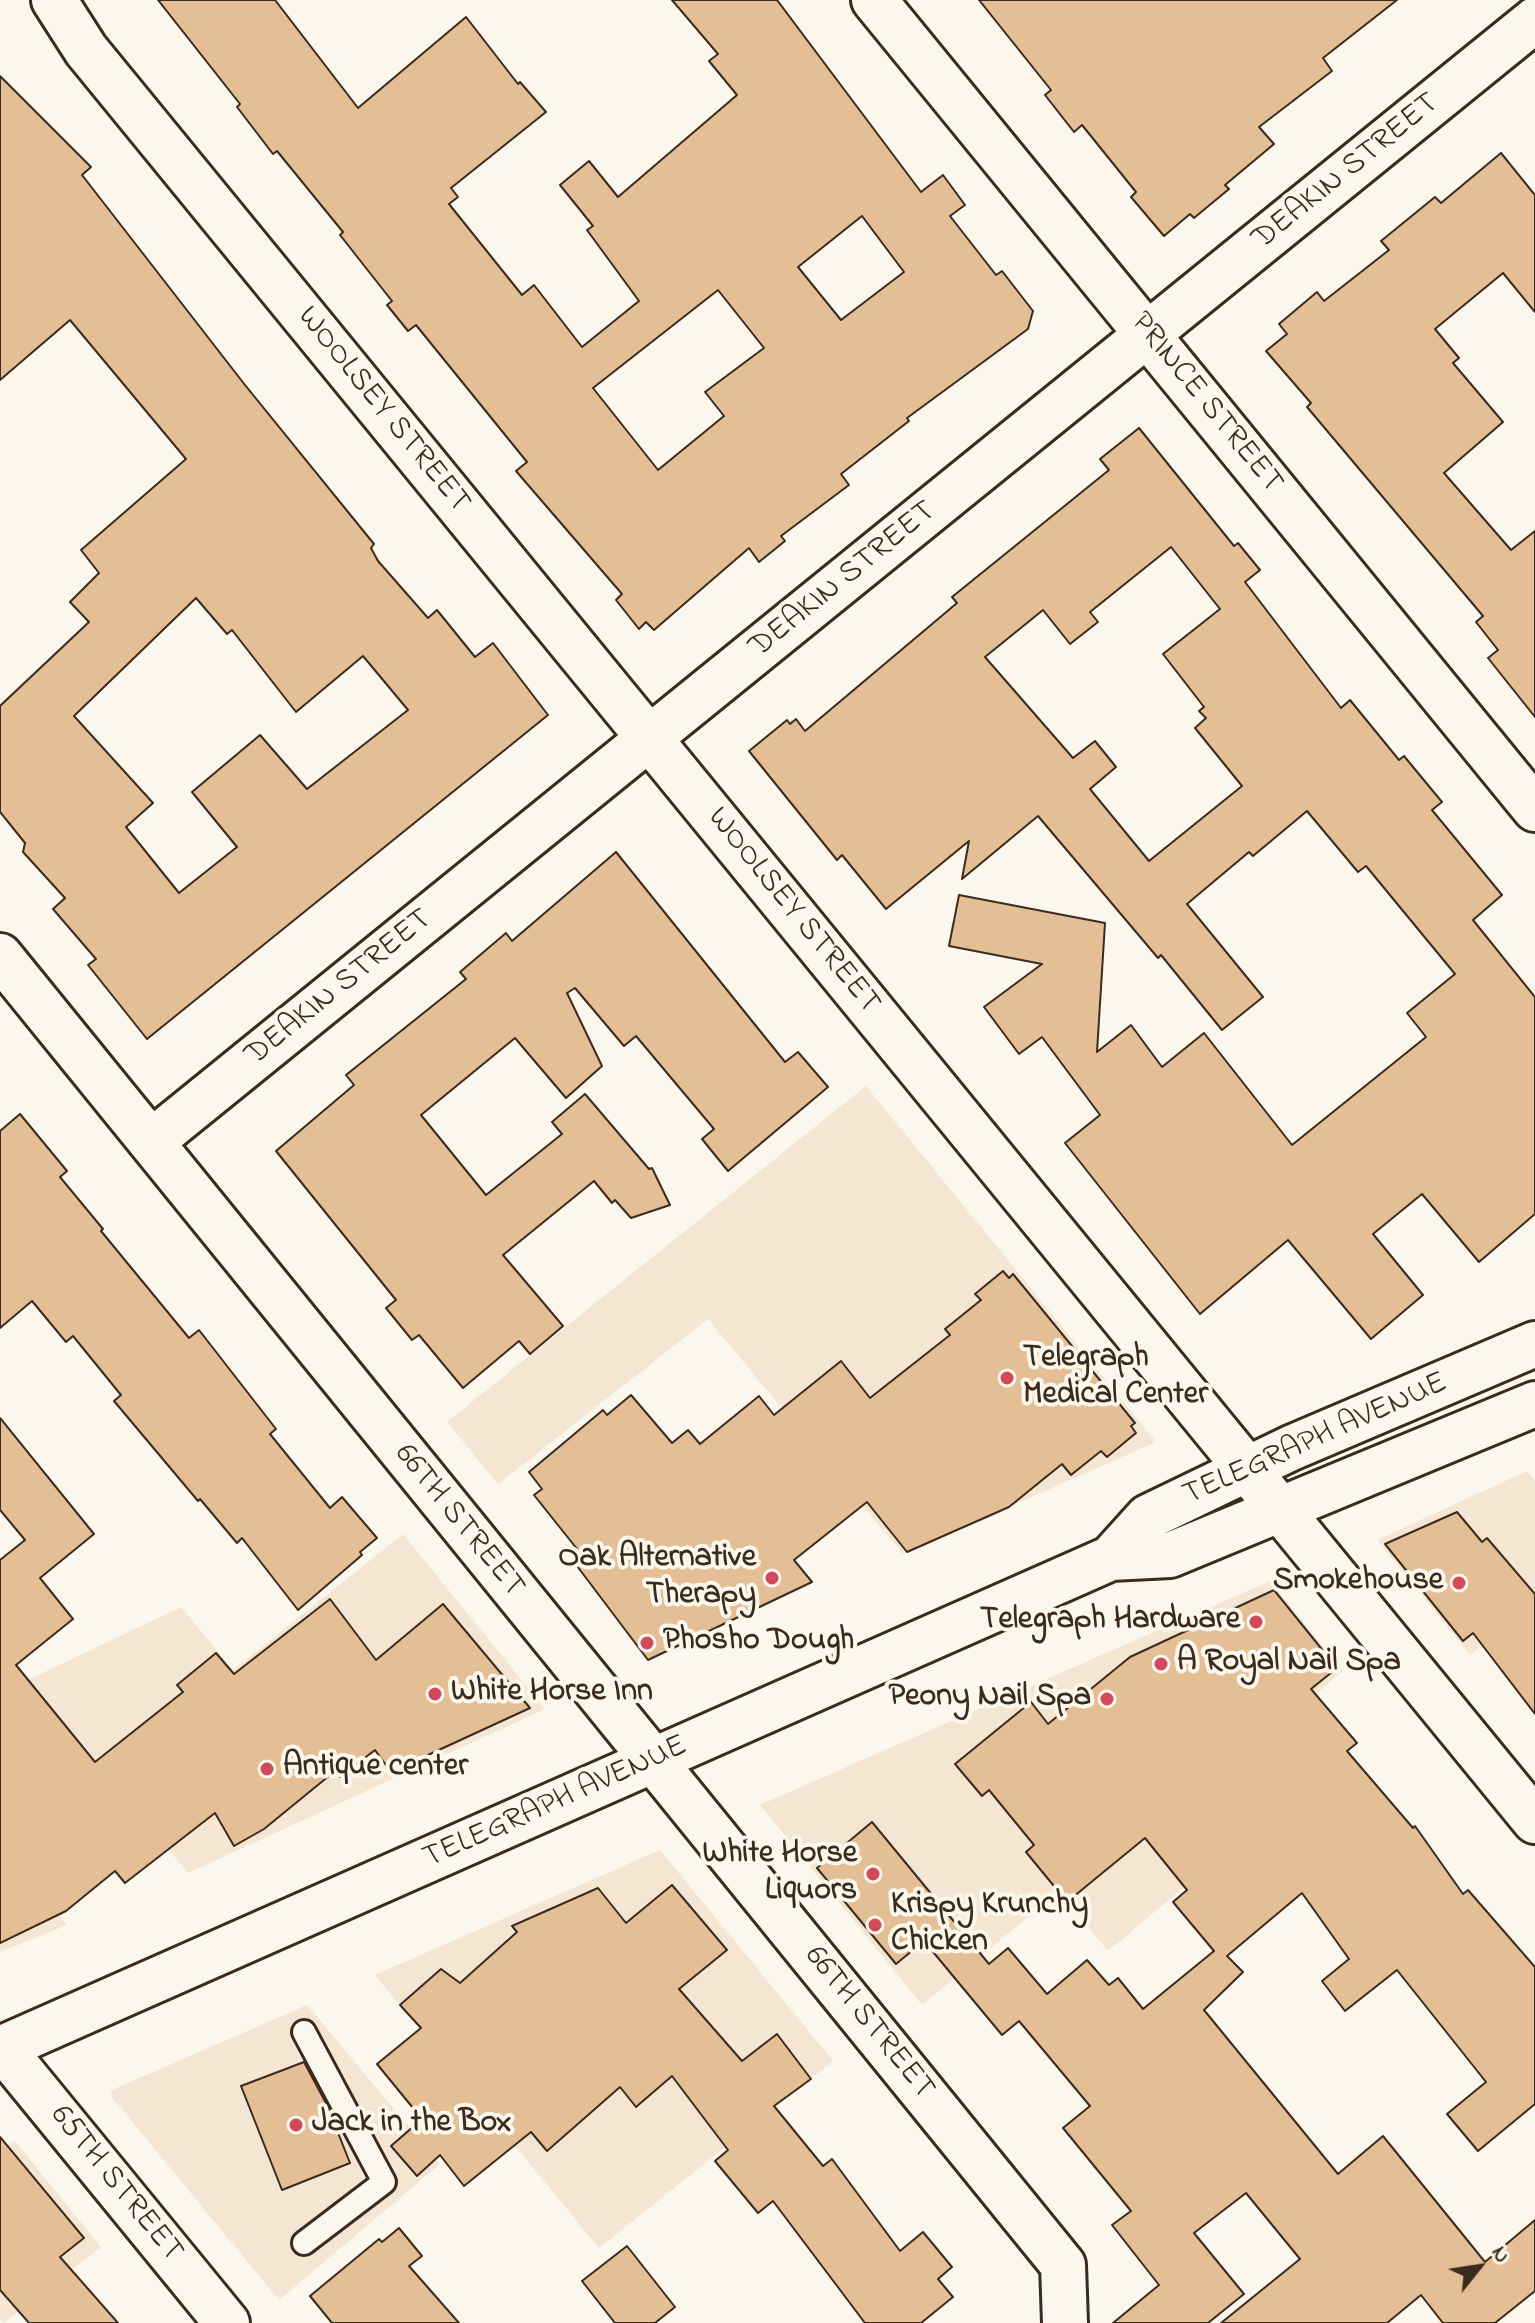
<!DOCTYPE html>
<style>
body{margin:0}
#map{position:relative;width:1535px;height:2323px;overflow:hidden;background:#fbf7ec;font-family:"Indie Flower",sans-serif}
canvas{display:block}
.north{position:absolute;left:1439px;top:2227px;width:80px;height:80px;-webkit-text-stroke:6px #fbf7ec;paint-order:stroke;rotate:60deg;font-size:22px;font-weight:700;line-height:32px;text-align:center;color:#3b2a1e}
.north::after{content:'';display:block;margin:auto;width:28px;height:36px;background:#3b2a1e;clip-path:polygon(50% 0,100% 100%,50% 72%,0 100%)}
</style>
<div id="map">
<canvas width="1535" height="2323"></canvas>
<div class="north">N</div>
</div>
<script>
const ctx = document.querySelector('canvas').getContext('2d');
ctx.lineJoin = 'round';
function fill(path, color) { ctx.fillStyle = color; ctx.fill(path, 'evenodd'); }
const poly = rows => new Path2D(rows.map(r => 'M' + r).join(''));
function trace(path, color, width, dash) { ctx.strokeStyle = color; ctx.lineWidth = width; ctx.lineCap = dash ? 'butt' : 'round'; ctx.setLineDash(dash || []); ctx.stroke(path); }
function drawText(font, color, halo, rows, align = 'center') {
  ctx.font = font + ' "Indie Flower",sans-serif'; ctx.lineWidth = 8; ctx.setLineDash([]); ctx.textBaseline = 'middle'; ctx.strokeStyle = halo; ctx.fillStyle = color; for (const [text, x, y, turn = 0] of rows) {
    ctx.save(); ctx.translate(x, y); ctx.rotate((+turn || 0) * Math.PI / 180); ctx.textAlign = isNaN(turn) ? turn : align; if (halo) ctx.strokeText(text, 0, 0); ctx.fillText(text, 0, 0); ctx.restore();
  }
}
const built = poly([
 [866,1086,1156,1442,903,1554,708,1319,498,1484,447,1422],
 [1527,1471,1535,1481,1535,1600,1470,1655,1377,1540],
 [403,1534,545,1709,188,1873,28,1680,181,1607,233,1670],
 [1270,1581,1343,1671,1218,1778,1257,1826,1108,1951,1058,1892,922,2005,760,1805],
 [0,1844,67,1925,0,1952],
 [660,1850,833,2061,599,2248,375,1975],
 [307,2005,440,2164,279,2300,111,2096,112,2090],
 [15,2141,101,2247,4,2323,0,2318,0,2148]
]);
const building = poly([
 [158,0,275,0,358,108,466,17,518,84,520,82,546,112,451,188,458,197,449,204,522,295,534,285,582,347,639,301,587,230,593,226,560,185,589,161,618,197,737,95,709,61,718,54,672,0,777,0,921,192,943,175,965,205,950,216,996,275,1002,271,1033,311,1028,329,907,418,909,421,841,474,849,485,781,536,785,541,759,562,749,548,654,630,646,622,639,629,616,600,622,594,516,471,527,462,416,325,408,331,387,305,392,301,340,235,343,232,277,151,273,154,237,107,240,104,158,0],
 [862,216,904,272,841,320,798,267,862,216],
 [718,290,764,348,705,392,724,416,658,470,593,388,718,290],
 [979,0,1397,0,1323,58,1332,71,1259,127,1274,144,1225,185,1229,189,1194,218,1190,214,1164,236,1131,197,1136,192,1082,125,1074,132,1045,95,1051,90,979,0],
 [0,76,91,167,82,175,245,385,374,544,371,548,378,561,428,618,437,610,475,657,493,643,548,715,147,1039,88,965,96,959,53,909,65,898,23,852,25,843,0,812,0,706,89,622,70,602,99,573,81,550,186,459,70,320,0,380,0,76],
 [196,598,227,634,232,630,296,712,363,656,408,710,307,789,260,735,192,792,237,847,179,893,126,827,153,803,74,716,196,598],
 [1501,153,1535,195,1535,312,1503,273,1435,329,1459,358,1453,363,1503,422,1444,473,1511,550,1535,531,1535,717,1488,658,1498,650,1476,622,1483,616,1307,407,1311,403,1266,351,1287,334,1279,324,1317,292,1324,301,1389,250,1381,241,1435,197,1441,203,1501,153],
 [1139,428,1234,546,1238,543,1260,570,1245,582,1341,708,1350,700,1399,760,1404,756,1442,802,1432,810,1502,895,1473,920,1535,997,1535,1214,1479,1262,1422,1194,1373,1234,1423,1295,1371,1339,1288,1240,1200,1314,1065,1143,1100,1115,1042,1037,1019,1054,984,1007,1042,964,949,946,959,895,1105,923,1097,1052,1131,1025,1162,1067,1204,1033,1292,1145,1426,1037,1407,1013,1455,974,1366,866,1358,872,1307,811,1253,856,1249,852,1187,904,1263,997,1222,1030,1161,955,1158,958,1038,816,962,879,969,841,886,909,842,855,837,860,749,751,787,720,790,724,796,719,805,731,957,603,952,597,1109,470,1100,459,1139,428],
 [1171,547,1220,609,1163,654,1204,707,1199,711,1206,718,1195,728,1242,786,1149,861,1090,789,1116,767,1095,741,1073,758,985,657,1043,610,1070,644,1098,622,1090,612,1171,547],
 [616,852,785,1062,798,1052,828,1087,728,1171,702,1139,714,1129,636,1036,624,1046,575,988,567,993,602,1066,566,1098,515,1038,421,1115,486,1195,562,1134,552,1122,585,1094,649,1169,652,1168,670,1205,631,1218,615,1200,612,1203,594,1181,503,1255,563,1326,530,1354,519,1341,463,1388,419,1335,412,1340,386,1308,396,1300,276,1151,354,1085,346,1075,466,979,460,972,506,933,512,941,616,852],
 [20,1114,67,1171,60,1177,103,1229,101,1231,189,1338,199,1330,276,1429,270,1434,330,1508,342,1497,377,1538,360,1552,362,1555,298,1610,242,1538,237,1543,200,1499,198,1501,114,1401,121,1395,73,1336,66,1342,32,1301,0,1328,0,1131,20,1114],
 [1003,1271,1009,1278,1013,1274,1135,1423,1131,1426,1136,1433,1107,1457,1101,1451,1071,1475,1062,1464,1009,1507,907,1552,867,1502,794,1560,812,1582,648,1660,577,1566,585,1559,534,1495,542,1489,529,1472,603,1410,607,1415,631,1395,672,1443,688,1430,700,1444,759,1396,774,1415,841,1361,870,1398,950,1335,945,1329,981,1300,975,1294,1003,1271],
 [0,1418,94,1534,40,1578,73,1619,16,1665,95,1762,183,1692,177,1685,216,1653,234,1674,330,1599,376,1660,443,1604,530,1708,391,1772,375,1750,340,1777,335,1771,264,1829,234,1846,215,1813,125,1883,115,1871,66,1911,0,1943,0,1560,25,1540,0,1510,0,1418],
 [1457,1512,1482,1542,1487,1538,1535,1594,1535,1714,1473,1633,1463,1641,1385,1544,1457,1512],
 [1274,1590,1337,1668,1311,1689,1357,1743,1347,1751,1413,1828,1415,1826,1463,1894,1468,1890,1535,1967,1535,2104,1478,2151,1447,2114,1486,2082,1397,1970,1345,2011,1322,1981,1349,1959,1302,1893,1227,1956,1243,1972,1204,2010,1338,2174,1383,2136,1485,2262,1535,2220,1535,2291,1495,2323,1443,2323,1421,2295,1387,2323,1221,2323,1300,2259,1246,2193,1194,2233,1244,2294,1208,2323,1113,2323,1159,2285,1112,2225,1131,2211,1063,2128,1090,2106,1019,2021,1002,2035,924,1941,896,1964,817,1868,872,1822,989,1964,1008,1948,1047,1994,1087,1960,1109,1985,1118,1978,1143,2009,1214,1951,1173,1902,1187,1890,1145,1838,1067,1902,1026,1852,1034,1845,989,1790,982,1796,955,1764,1031,1702,1048,1724,1130,1657,1274,1590],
 [672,1885,727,1950,679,1989,742,2061,777,2034,811,2079,774,2106,823,2166,832,2159,900,2251,923,2232,952,2267,938,2279,953,2297,921,2323,865,2323,773,2201,758,2213,715,2161,728,2150,672,2076,636,2107,620,2087,547,2151,531,2132,464,2186,440,2155,417,2176,391,2146,422,2119,377,2064,421,2028,400,2005,441,1969,460,1983,517,1932,512,1926,598,1888,626,1923,672,1885],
 [304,2062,327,2105,350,2163,282,2190,241,2086,304,2062],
 [0,2137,84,2238,60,2257,118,2323,29,2323,0,2290,0,2137],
 [399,2228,422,2256,409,2266,459,2323,332,2323,310,2296,379,2239,382,2242,399,2228],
 [627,2246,675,2307,655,2323,615,2323,582,2281,627,2246]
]);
const lane = poly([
 [304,2032,384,2182,304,2243]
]);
const street = poly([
 [54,0,86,50,1535,1821],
 [874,0,1535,809],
 [0,956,1063,2265,1065,2323],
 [151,1142,1535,20],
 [2,2048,227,2323]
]);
const secondary = poly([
 [1111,1558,1148,1517,1291,1448,1535,1344],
 [0,2049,1111,1558,1170,1555,1535,1404]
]);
const markers = [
 [1007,1378,8,"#d1495b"],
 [772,1578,8,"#d1495b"],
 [1459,1583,8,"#d1495b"],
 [1256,1622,8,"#d1495b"],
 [647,1643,8,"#d1495b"],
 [1161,1664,8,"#d1495b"],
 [435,1694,8,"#d1495b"],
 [1107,1699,8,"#d1495b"],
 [267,1769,8,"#d1495b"],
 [873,1874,8,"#d1495b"],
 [875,1925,8,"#d1495b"],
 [296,2125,8,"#d1495b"]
];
const streetNames = [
 ["DEAKIN STREET",1347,173,-39],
 ["PRINCE STREET",1205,404,51],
 ["WOOLSEY STREET",382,411,51],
 ["DEAKIN STREET",844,581,-39],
 ["WOOLSEY STREET",792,912,51],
 ["DEAKIN STREET",340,989,-39],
 ["TELEGRAPH AVENUE",1316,1441,-24],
 ["66TH STREET",458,1522,51],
 ["TELEGRAPH AVENUE",556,1804,-24],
 ["66TH STREET",868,2024,51],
 ["65TH STREET",115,2185,51]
];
const poiNames = [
 ["Telegraph",1023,1360],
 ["Medical Center",1023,1397],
 ["Oak Alternative",756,1560,"right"],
 ["Therapy",756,1597,"right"],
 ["Smokehouse",1443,1583,"right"],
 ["Telegraph Hardware",1240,1622,"right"],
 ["Phosho Dough",663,1643],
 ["A Royal Nail Spa",1177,1664],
 ["White Horse Inn",451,1694],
 ["Peony Nail Spa",1091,1699,"right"],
 ["Antique center",283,1769],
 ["White Horse",857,1856,"right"],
 ["Liquors",857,1893,"right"],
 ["Krispy Krunchy",891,1907],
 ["Chicken",891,1944],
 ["Jack in the Box",312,2125]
];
fill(built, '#f4e6d2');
fill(building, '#e4be95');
trace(building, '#3b2a1e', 2);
trace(lane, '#3b2a1e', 28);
trace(street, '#3b2a1e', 50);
trace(secondary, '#3b2a1e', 50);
trace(lane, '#fbf7ec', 22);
trace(street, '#fbf7ec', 44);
trace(secondary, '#fbf7ec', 44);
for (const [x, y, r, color] of markers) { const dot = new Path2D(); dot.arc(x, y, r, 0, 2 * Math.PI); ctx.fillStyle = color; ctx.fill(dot); trace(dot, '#fbf7ec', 3); }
drawText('32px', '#3b2a1e', '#fbf7ec', streetNames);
drawText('bold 32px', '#3b2a1e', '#fbf7ec', poiNames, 'left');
</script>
